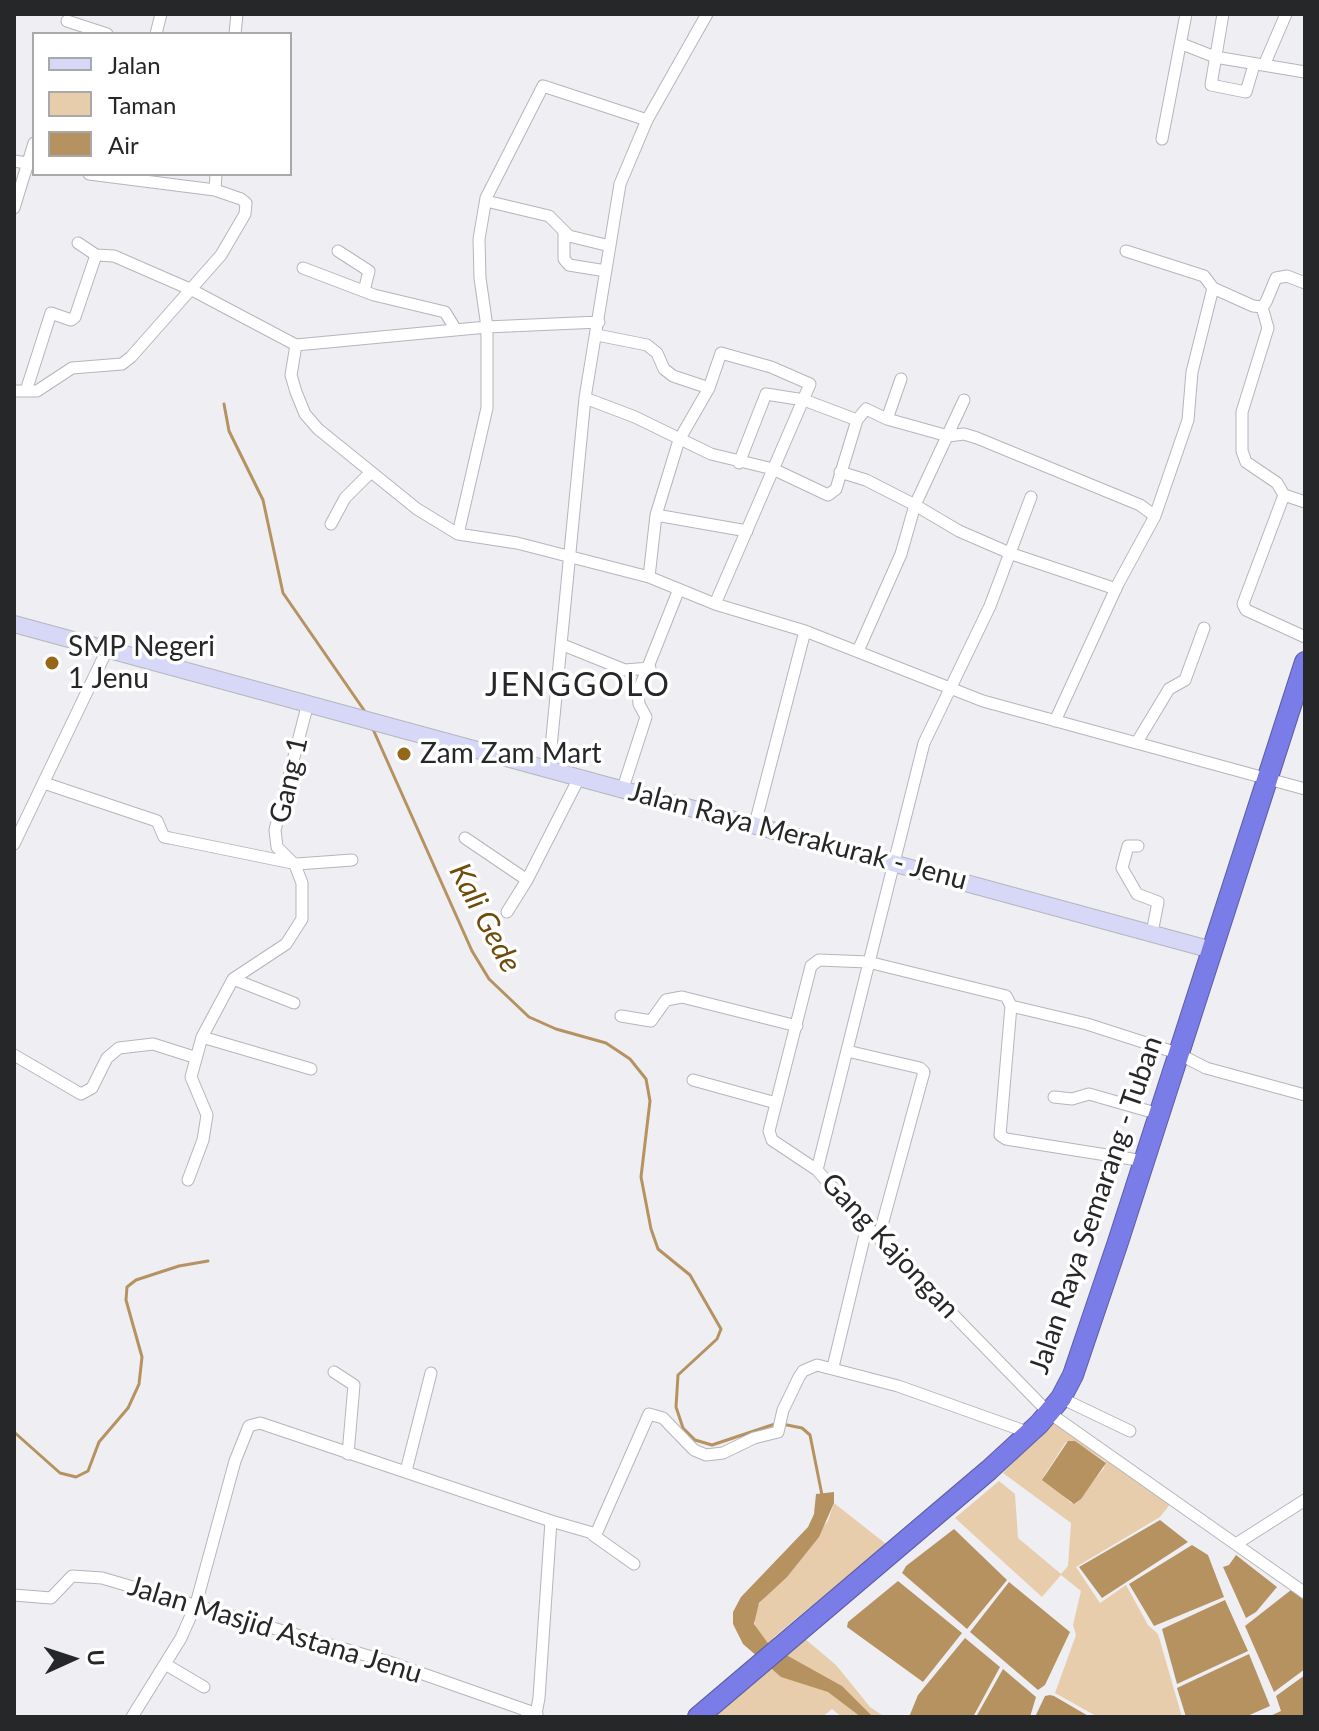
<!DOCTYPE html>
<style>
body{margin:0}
#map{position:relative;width:1319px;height:1731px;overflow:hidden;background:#eeeef3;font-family:Lato,sans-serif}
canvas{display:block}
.frame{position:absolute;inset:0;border:16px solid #262728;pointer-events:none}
.legend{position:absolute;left:32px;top:32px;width:260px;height:144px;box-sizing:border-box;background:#fff;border:2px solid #a8a9a9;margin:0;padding:10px 14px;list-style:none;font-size:24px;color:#262728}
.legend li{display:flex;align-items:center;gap:16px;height:40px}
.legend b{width:40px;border:2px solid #a8a9a9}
.north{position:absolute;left:32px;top:1619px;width:80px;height:80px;-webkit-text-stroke:6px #fff;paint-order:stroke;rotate:87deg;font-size:22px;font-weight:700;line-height:32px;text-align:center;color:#262728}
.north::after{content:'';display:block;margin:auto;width:28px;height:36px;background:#262728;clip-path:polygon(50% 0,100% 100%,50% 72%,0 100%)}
</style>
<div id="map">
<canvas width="1319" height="1731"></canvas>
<div class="frame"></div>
<ul class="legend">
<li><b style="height:10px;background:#d7d8f8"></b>Jalan</li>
<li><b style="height:22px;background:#e7cdab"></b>Taman</li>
<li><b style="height:22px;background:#b79261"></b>Air</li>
</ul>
<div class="north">U</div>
</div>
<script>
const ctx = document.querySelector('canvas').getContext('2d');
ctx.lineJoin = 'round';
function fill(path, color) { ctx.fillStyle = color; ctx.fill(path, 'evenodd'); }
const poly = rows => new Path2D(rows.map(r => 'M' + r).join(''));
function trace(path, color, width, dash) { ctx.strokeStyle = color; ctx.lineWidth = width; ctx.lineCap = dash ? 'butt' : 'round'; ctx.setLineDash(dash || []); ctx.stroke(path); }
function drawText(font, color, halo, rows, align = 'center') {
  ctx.font = font + ' Lato,sans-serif'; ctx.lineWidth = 7; ctx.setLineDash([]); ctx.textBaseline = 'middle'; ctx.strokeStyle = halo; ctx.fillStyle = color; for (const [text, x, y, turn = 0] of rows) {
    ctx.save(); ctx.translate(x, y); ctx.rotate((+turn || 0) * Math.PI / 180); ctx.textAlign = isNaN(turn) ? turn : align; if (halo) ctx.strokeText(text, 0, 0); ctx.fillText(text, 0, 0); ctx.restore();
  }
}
const green = poly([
 [1054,1421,1171,1503,1160,1517,1076,1567,1100,1603,1126,1585,1148,1625,1158,1634,1182,1717,1098,1717,1055,1693,1076,1635,1073,1625,1081,1591,1061,1575,1042,1597,955,1518,999,1481,1015,1494,1018,1538,1061,1574,1068,1566,1071,1523,1003,1473],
 [1066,1442,1075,1442,1105,1461,1104,1468,1076,1503,1071,1503,1044,1476],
 [834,1503,886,1544,774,1637,770,1646,755,1628,755,1609,828,1521],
 [804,1638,836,1665,870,1707,885,1717,842,1717,832,1709,822,1717,714,1717,770,1669,842,1686,784,1656]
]);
const water = poly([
 [1068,1441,1075,1441,1106,1463,1081,1499,1074,1504,1042,1480],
 [834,1492,834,1503,819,1537,787,1577,759,1603,754,1624,770,1646,842,1686,873,1717,861,1717,828,1692,781,1677,743,1644,733,1624,733,1612,741,1597,808,1527,814,1514,816,1494],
 [1160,1520,1188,1542,1102,1598,1079,1567],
 [954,1529,1007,1580,967,1629,902,1573,906,1566],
 [1192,1545,1208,1555,1224,1597,1154,1626,1129,1584],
 [1236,1555,1277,1587,1256,1612,1246,1618,1223,1567,1229,1565],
 [898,1581,962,1633,923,1682,847,1627,848,1622],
 [1009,1582,1070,1632,1045,1685,1038,1690,970,1632],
 [1291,1590,1305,1601,1305,1669,1274,1692,1245,1626],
 [1225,1600,1248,1651,1177,1684,1162,1629],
 [965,1638,1000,1667,973,1717,909,1717,918,1695],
 [1249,1654,1270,1706,1245,1717,1186,1717,1177,1688],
 [1003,1669,1036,1697,1030,1717,976,1717],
 [1305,1675,1305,1717,1268,1717,1281,1711,1276,1696],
 [1050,1695,1054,1696,1090,1717,1035,1717,1045,1696]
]);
const stream = poly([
 [224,404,229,431,263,500,283,593,366,713],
 [372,727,472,951,489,979,529,1017,556,1029,606,1043,630,1059,646,1079,650,1101,641,1177,651,1229,658,1249,690,1275,721,1329,717,1339,678,1375,676,1407,683,1428,695,1440,712,1445,775,1424],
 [782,1424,802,1428,810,1435,822,1495],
 [14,1432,60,1473,76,1477,88,1471,99,1442,128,1408,139,1384,142,1357,126,1300,127,1287,136,1280,179,1266,208,1261]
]);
const street = poly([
 [1223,14,1211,85,1246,92,1254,65],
 [67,21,107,34],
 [156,34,161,14],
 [235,34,237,14],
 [1182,44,1215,57,1305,72],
 [1265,63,1286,14],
 [1162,139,1186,14],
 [14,161,33,164],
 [215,190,216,174],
 [486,201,549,216,569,236,610,246],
 [14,208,34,143],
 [564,233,564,259,569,265,606,271],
 [78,243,96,255,114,256,192,290,296,345,291,375,296,392,305,414,318,429,417,509,458,534,517,543,649,577,715,604,805,631,983,701,1305,789],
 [338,251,369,271,364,291],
 [1126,251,1204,276,1213,288,1253,306,1262,307,1266,302,1276,278,1287,276,1305,283],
 [303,268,374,295,445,312,456,330],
 [1262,307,1268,328,1242,412,1242,451,1246,462,1277,483,1284,495],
 [597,335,647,345,657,353,664,369,673,376,709,388],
 [296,345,487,327,599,322],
 [14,391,37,391,72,368,122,364,131,357,221,255,245,214,246,203,241,199,215,190,89,174],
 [26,391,51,313,71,320,75,317,96,255],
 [585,398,635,417,711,454,773,469,828,495,836,489,857,420],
 [887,419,948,436,964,434,977,438,1140,505,1155,516,1118,584,1055,721],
 [739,463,766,394,804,400,857,420,866,409,887,419,901,379],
 [840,472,866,480,915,505,964,400],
 [1031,497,990,606,924,743,817,1170,867,1226,1048,1412,1305,1593],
 [1305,502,1284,495,1243,604,1246,610,1305,637],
 [656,515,679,440,709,388,721,353,771,367,810,384,715,604],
 [1155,516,1188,420,1192,372,1213,288],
 [331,524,345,498,371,472],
 [458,534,487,408,487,327,480,278,479,239,486,198,543,86,647,120],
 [649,577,656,515,747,531],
 [563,645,625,670,650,668],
 [858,651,901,554,915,505,959,531,1012,554,1116,589],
 [1137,742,1169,689,1185,680,1204,628],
 [549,768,585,398,620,184,647,120,707,14],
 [44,783,157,821,164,837,170,838,297,864,352,860],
 [623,788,646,717,639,704,638,692,679,589],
 [755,824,805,631],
 [465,838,527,880],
 [14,844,107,650],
 [1138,846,1128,846,1122,868,1137,894,1158,902,1152,933],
 [507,912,527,880,580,776],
 [233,979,294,1003],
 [1011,1006,1087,1024,1177,1053,1206,1068,1305,1095],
 [621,1016,651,1021,666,1000,682,997,797,1026],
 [202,1037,311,1069],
 [847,1051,920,1068,924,1072,879,1236],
 [14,1055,81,1094,92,1088,107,1058,119,1048,153,1044,194,1057],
 [693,1080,776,1103],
 [1054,1097,1072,1099,1089,1094,1159,1114],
 [817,1170,772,1140,769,1131,811,966,819,960,868,962,1006,996,1011,1006,1000,1135,1006,1139,1144,1161],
 [188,1180,203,1140,207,1115,191,1077,202,1037,233,979,286,944,302,919,302,883,295,865,277,847,275,830,308,703],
 [833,1367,867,1226],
 [334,1372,354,1385,348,1454],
 [1061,1398,1130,1431],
 [406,1471,431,1373],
 [551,1521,596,1534,649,1414,663,1418,694,1450,706,1455,723,1453,754,1438,778,1432,783,1410,799,1377,803,1371,817,1365,898,1386,1030,1433],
 [593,1535,634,1564],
 [1236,1544,1305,1500],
 [14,1595,51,1598,72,1576,102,1578,389,1662,537,1714],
 [165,1664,204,1687],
 [132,1717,181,1638,196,1604,235,1461,249,1426,260,1423,551,1521,539,1698,536,1714,526,1717]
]);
const secondary = poly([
 [14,624,1212,950]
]);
const highway = poly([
 [698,1717,989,1470,1039,1424,1061,1398,1073,1375,1118,1242,1305,662]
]);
const markers = [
 [52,663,8,"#966717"],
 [404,754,8,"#966717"]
];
const poiNames = [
 ["SMP Negeri",68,647],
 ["1 Jenu",68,679],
 ["Zam Zam Mart",420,754]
];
const streetNames = [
 ["Gang 1",289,780,-77],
 ["Jalan Raya Merakurak - Jenu",798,836,15],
 ["Jalan Raya Semarang - Tuban",1096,1205,-71],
 ["Gang Kajongan",890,1246,47],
 ["Jalan Masjid Astana Jenu",275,1630,17]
];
const waterNames = [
 ["Kali Gede",485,918,62]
];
const quarterNames = [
 ["JENGGOLO",578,686]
];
fill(green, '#e7cdab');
fill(water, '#b79261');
trace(stream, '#b79261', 3);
trace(street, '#b5b6ba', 13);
trace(secondary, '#b5b6ba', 18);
trace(highway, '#5d5ea4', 22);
trace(street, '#fff', 11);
trace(secondary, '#d7d8f8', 16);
trace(highway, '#7a7ce7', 20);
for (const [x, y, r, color] of markers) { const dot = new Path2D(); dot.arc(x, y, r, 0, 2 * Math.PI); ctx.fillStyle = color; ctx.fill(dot); trace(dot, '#fff', 3); }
drawText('28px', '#262728', '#fff', poiNames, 'left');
drawText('28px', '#262728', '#fff', streetNames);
drawText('italic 30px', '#6f4b0c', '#fff', waterNames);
ctx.letterSpacing = '2px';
drawText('32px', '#262728', '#fff', quarterNames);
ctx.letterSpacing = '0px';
</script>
